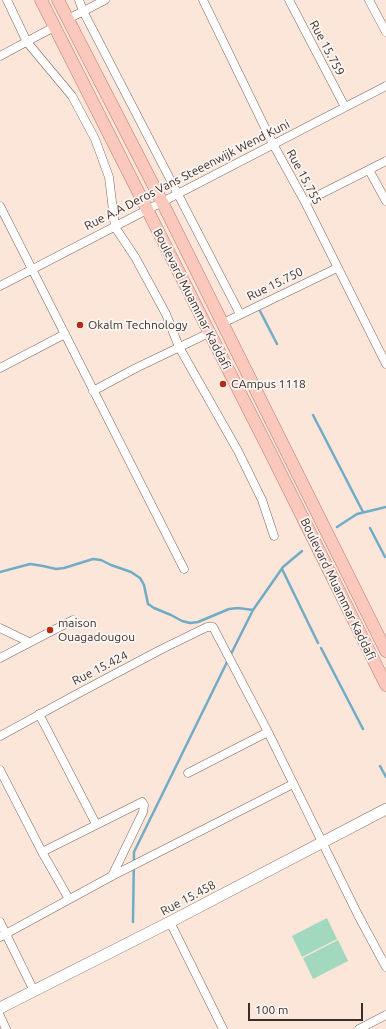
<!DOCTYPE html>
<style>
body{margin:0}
#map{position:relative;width:386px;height:1029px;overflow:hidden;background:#fce5d9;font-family:Ubuntu,sans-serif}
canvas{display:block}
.scale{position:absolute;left:248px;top:1003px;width:115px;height:18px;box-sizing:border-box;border:2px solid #392e28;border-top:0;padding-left:5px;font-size:12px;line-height:14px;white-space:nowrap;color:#392e28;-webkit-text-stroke:3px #fcf6f3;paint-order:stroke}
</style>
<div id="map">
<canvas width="386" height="1029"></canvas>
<div class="scale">100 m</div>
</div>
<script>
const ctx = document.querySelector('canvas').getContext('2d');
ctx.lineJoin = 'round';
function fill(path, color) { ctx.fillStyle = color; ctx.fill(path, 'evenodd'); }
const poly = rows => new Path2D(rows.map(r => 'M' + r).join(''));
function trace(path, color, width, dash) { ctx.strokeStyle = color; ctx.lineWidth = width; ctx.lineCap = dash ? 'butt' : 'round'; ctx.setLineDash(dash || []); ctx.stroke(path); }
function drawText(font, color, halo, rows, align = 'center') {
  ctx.font = font + ' Ubuntu,sans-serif'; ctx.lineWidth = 3.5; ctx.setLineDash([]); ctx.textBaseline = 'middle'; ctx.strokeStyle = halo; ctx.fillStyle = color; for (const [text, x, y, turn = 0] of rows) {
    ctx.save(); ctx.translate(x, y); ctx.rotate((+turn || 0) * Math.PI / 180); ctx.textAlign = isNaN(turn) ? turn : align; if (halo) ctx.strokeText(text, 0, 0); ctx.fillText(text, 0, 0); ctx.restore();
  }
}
const green = poly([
 [327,918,337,939,302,957,292,936],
 [338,940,348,961,313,979,303,958]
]);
const stream = poly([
 [260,311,277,344],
 [313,415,363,512],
 [337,527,357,514,386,507],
 [370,528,385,557],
 [282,569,318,643],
 [0,572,30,564,43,566,56,569,64,568,93,559,101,560,111,565,131,572,140,578,144,585,148,604,154,608,171,615,182,621,190,623,198,622,229,609,238,608,253,610],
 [321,648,363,729],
 [230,656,253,610,283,567,302,551],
 [380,766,386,777],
 [133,922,134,852,228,660]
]);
const street = poly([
 [7,0,27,42,72,96,95,139,109,177,115,227,135,257,166,314,179,347,238,451,262,500,274,536],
 [79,0,83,11,240,314],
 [203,0,273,144,305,202,386,364],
 [289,0,345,107],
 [369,0,386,32],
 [68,19,105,0],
 [0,56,54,27],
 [369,170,386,201],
 [305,202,386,161],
 [0,206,184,569],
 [0,286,386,86],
 [223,323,337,268],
 [0,368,65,334],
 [93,391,136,368,209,333],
 [0,628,29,642],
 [0,658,73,620],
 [39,714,96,824],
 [0,736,79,693,160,650,207,627,213,627,268,732,358,915,386,967],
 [0,770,42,852,69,899],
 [188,773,268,732],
 [42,852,142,802,144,805,143,812,112,876],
 [0,922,34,991],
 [170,922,223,1029],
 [0,937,112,876,293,784],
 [0,1016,6,1029],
 [359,1029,386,1015]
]);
const secondary = poly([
 [0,1008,170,922,386,809]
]);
const primary = poly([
 [41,0,269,450,386,685],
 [58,0,162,202,386,651]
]);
const markers = [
 [80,325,4,"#b72a12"],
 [223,384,4,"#b72a12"],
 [50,630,4,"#b72a12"]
];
const streetNames = [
 ["Rue 15.759",327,48,62],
 ["Rue A.A Deros Vans Steeenwijk Wend Kuni",187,175,-27],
 ["Rue 15.755",304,177,62],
 ["Rue 15.750",275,284,-26],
 ["Boulevard Muammar Kaddafi",192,299,63],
 ["Boulevard Muammar Kaddafi",338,589,64],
 ["Rue 15.424",100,668,-27],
 ["Rue 15.458",188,898,-28]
];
const poiNames = [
 ["Okalm Technology",88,325],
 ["CAmpus 1118",231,384],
 ["maison",58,623],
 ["Ouagadougou",58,637]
];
fill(green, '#a2d8be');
trace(stream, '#71acc7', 2.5);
trace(street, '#7e6559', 9);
trace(secondary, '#7e6559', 12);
trace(primary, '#b57b6c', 13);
trace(street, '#fff', 8);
trace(secondary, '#fff', 11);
trace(primary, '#fbc8bd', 12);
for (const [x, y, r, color] of markers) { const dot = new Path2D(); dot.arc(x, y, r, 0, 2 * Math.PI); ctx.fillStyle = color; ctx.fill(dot); trace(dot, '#fcf6f3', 1.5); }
drawText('12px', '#392e28', '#fcf6f3', streetNames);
drawText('12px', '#392e28', '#fcf6f3', poiNames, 'left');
</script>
